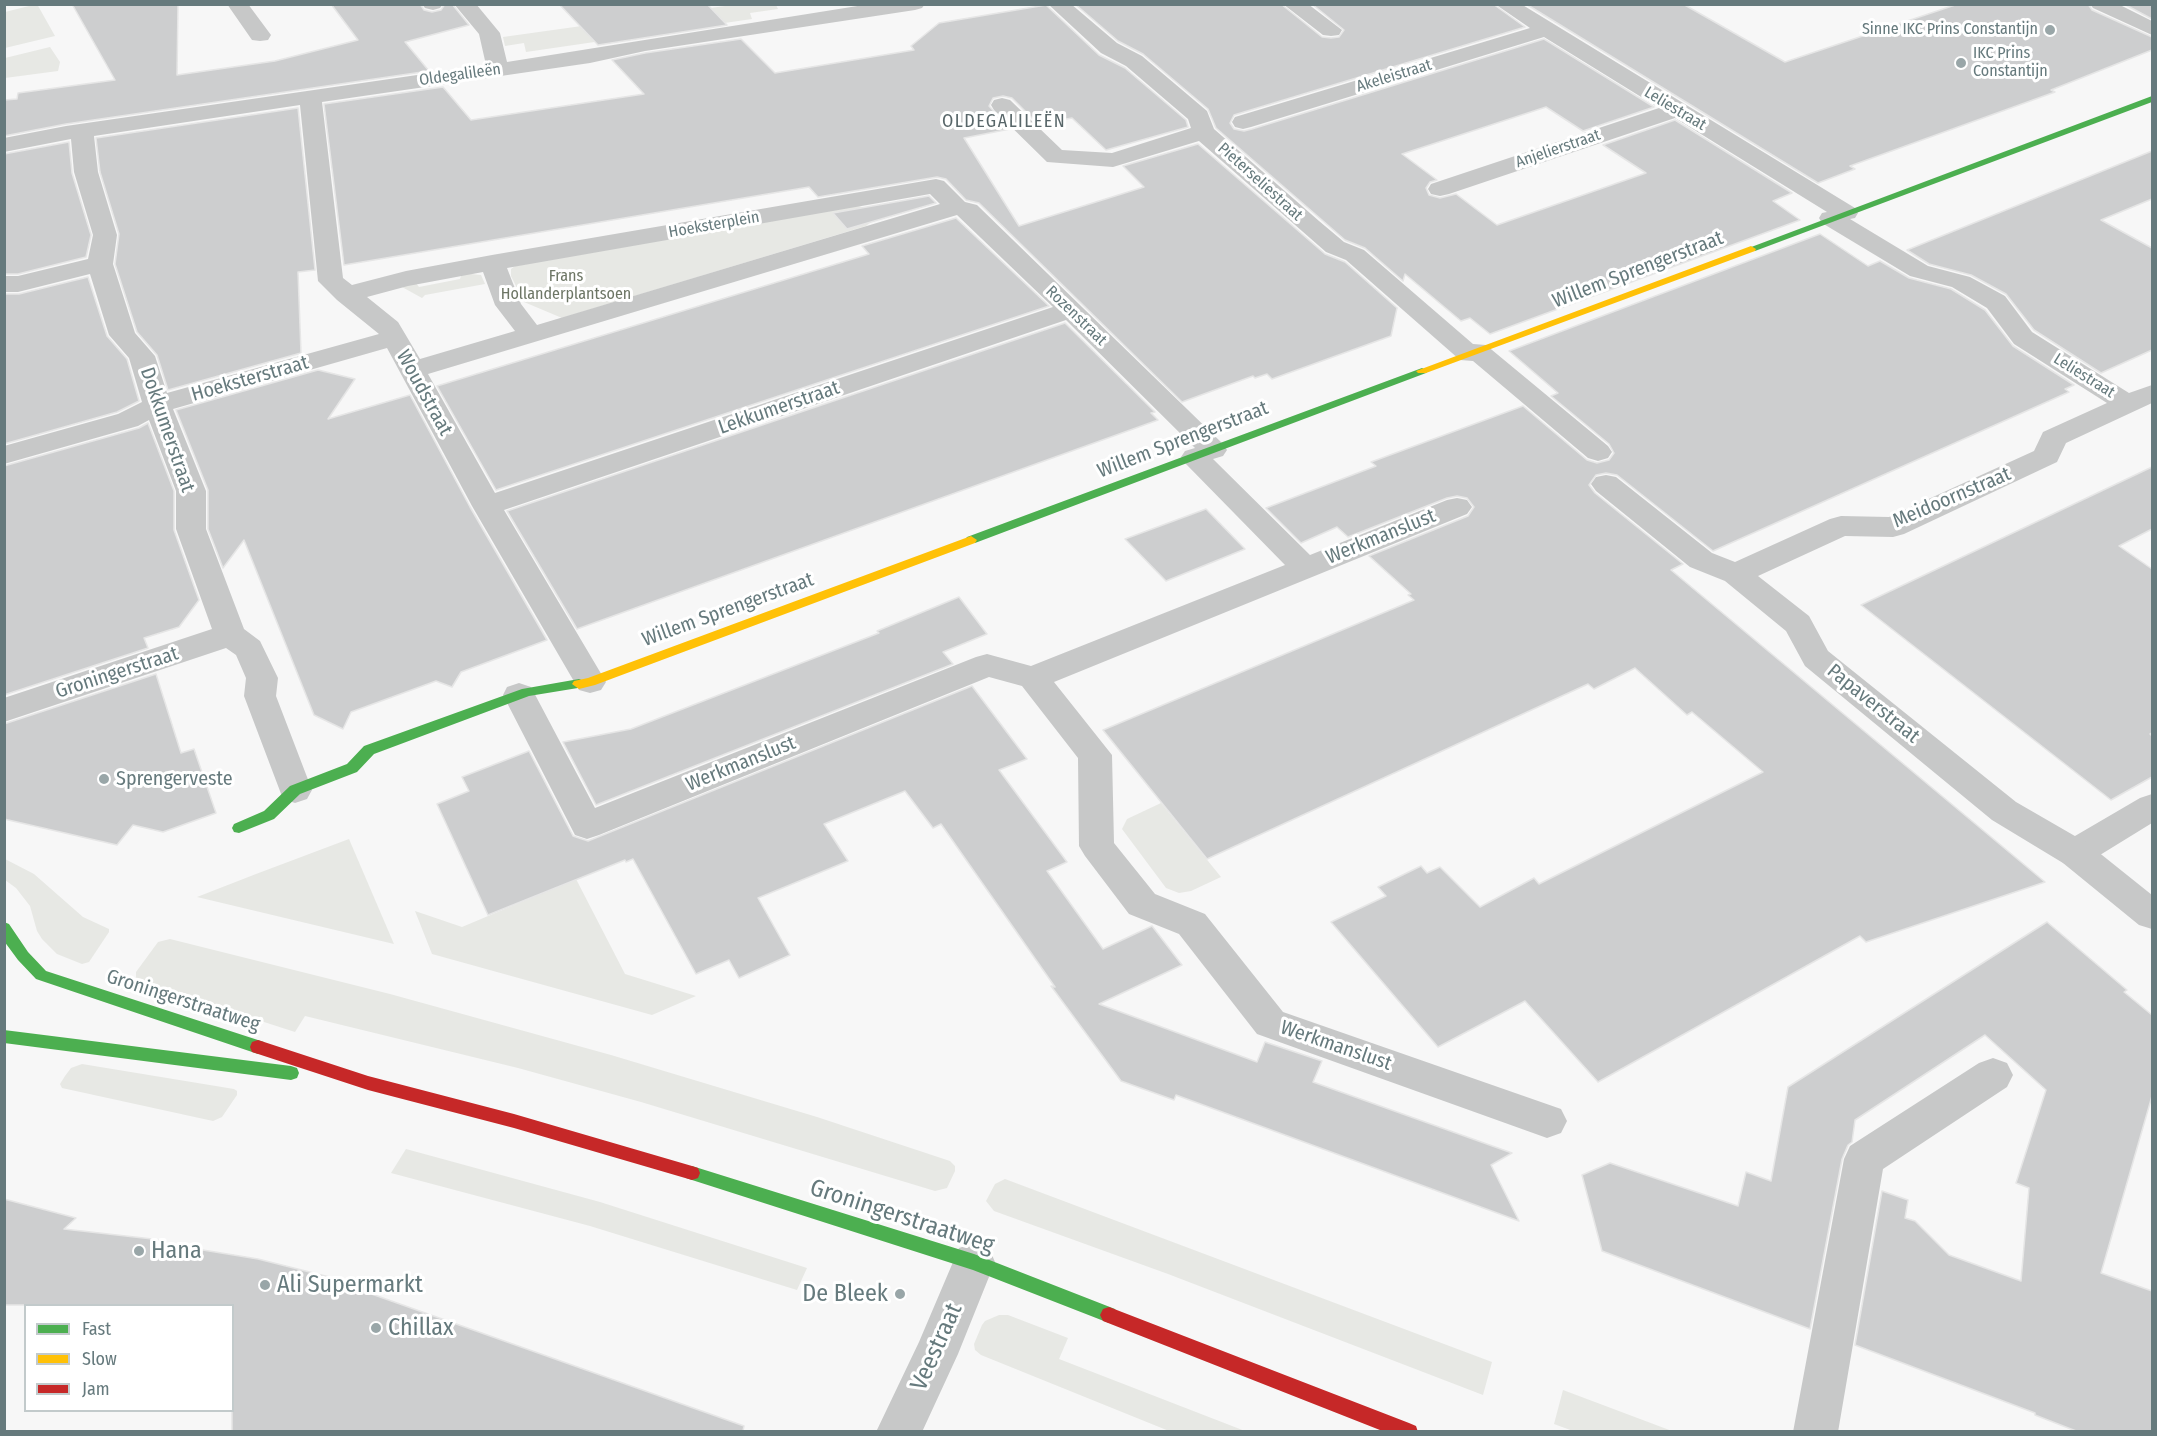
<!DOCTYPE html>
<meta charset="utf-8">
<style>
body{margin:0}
#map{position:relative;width:2157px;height:1436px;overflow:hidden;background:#f7f7f7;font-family:"Fira Sans Condensed",sans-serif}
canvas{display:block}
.frame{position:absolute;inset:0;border:6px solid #667a7d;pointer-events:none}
.legend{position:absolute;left:24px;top:1304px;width:210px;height:108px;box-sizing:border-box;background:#fff;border:2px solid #c2cacb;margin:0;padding:8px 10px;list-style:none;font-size:18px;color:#667a7d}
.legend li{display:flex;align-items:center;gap:12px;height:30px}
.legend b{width:30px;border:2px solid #c2cacb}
</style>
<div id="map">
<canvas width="2157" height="1436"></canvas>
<div class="frame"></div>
<ul class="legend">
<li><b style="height:8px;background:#4caf50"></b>Fast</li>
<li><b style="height:8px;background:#ffc107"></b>Slow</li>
<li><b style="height:8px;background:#c62828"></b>Jam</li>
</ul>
</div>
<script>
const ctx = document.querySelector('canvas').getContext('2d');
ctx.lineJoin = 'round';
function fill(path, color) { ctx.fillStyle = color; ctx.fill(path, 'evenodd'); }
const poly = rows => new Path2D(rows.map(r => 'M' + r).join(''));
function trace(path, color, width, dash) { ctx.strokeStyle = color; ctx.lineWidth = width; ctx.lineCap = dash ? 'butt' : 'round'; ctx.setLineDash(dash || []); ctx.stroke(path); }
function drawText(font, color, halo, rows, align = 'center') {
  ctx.font = font + ' "Fira Sans Condensed",sans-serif'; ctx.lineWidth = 6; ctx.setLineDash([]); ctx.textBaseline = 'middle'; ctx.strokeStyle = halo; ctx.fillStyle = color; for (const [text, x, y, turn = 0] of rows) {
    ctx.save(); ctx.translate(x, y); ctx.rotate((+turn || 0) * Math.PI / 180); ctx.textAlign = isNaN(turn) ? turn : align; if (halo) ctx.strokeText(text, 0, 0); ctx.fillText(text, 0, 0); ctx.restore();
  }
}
const green = poly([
 [37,4,55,36,5,48,5,12],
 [732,5,776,5,778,9,750,13,752,19,526,52,524,43,505,46,503,37],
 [50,47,60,62,58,71,5,78,5,58],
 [858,206,866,208,871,222,866,226,562,318,524,302,511,276,511,269,515,266],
 [462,273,481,275,485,284,425,295,422,298,402,287,416,283,419,287,460,279],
 [1161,803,1221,877,1191,891,1179,893,1166,888,1122,829,1127,819],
 [349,839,394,944,197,897,256,874],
 [5,859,34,874,83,917,109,929,109,932,89,962,82,964,57,954,42,939,37,931,30,906,16,888,5,880],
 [576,879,625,974,696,996,652,1015,432,954,415,911,462,927],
 [170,939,390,994,611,1055,817,1117,950,1161,955,1166,955,1171,947,1188,935,1191,641,1102,518,1068,305,1016,295,1032,140,982,136,979,136,972,158,942],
 [82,1064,234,1089,237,1091,237,1095,222,1117,213,1121,62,1088,60,1084,65,1076,71,1068],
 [406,1149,600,1202,807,1268,797,1290,590,1226,391,1173],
 [1005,1179,1492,1362,1483,1395,1168,1274,994,1211,986,1201,995,1184],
 [999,1315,1008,1315,1068,1338,1059,1359,1245,1431,1169,1431,981,1355,975,1350,974,1344,982,1325,985,1321],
 [1563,1390,1672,1431,1573,1431,1554,1424]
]);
const building = poly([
 [72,4,178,4,177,75,275,61,358,40,331,4,420,4,424,10,432,12,441,10,445,4,452,4,469,25,405,42,429,71,66,124,4,136,4,100,17,99,18,93,115,80,72,4],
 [559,4,707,4,727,25,598,45,559,4],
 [1075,4,1281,4,1322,37,1331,38,1339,37,1344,30,1312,4,1493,4,1525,27,1234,115,1230,123,1234,129,1244,131,1252,129,1544,39,1654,107,1583,131,1546,107,1402,154,1437,180,1430,182,1426,188,1429,195,1440,198,1456,194,1497,225,1646,173,1603,145,1675,120,1792,193,1773,201,1800,220,1490,334,1470,318,1461,321,1405,274,1403,281,1365,248,1345,240,1216,128,1208,109,1143,54,1118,41,1075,4],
 [1526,4,1683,4,1785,62,1958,4,2088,4,2092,10,2152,37,2152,50,2051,90,2055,92,1850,166,1855,169,1818,183,1526,4],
 [2124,4,2152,4,2152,19,2124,4],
 [1046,5,1099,55,1125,68,1186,120,1188,127,1106,150,1072,118,1038,124,1012,98,1003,96,993,98,989,106,1010,129,964,138,1019,226,1144,187,1123,166,1198,144,1325,254,1345,262,1397,308,1391,336,1272,379,1267,374,1255,378,1253,376,1182,402,979,203,966,200,946,179,937,177,818,197,809,187,344,265,324,104,443,87,471,120,644,94,612,60,645,53,741,39,775,73,914,50,911,46,939,23,1046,5],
 [298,108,315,270,298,272,301,353,168,390,157,355,137,332,115,264,119,234,100,172,96,138,298,108],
 [69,142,72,173,91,235,86,257,18,274,4,274,4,154,69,142],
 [2152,151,2152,199,2101,220,2152,248,2152,350,2101,373,2034,330,2006,294,1971,275,1929,264,1907,250,2152,151],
 [929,196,936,203,847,229,833,213,929,196],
 [956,218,1049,306,496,490,437,386,869,254,862,246,956,218],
 [1820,234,1868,266,1880,261,1909,278,1951,289,1985,310,2013,346,2074,385,2065,389,2069,392,1713,551,1617,475,1606,473,1596,475,1589,485,1595,493,1683,564,1671,570,2045,882,1866,942,1860,936,1598,1082,1525,1001,1438,1047,1331,922,1386,896,1378,887,1421,866,1427,873,1440,867,1480,907,1534,878,1539,884,1763,772,1692,712,1687,715,1635,668,1594,689,1588,684,1207,859,1103,730,1414,600,1408,595,1411,594,1369,556,1468,516,1474,507,1467,498,1457,496,1447,498,1348,537,1337,527,1301,543,1266,508,1376,466,1371,462,1523,406,1587,460,1597,463,1609,460,1614,453,1609,444,1551,396,1558,393,1509,351,1820,234],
 [88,277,107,336,127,359,139,401,117,412,4,444,4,294,19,294,88,277],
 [1065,323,1155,412,1151,413,1158,420,577,629,507,511,1065,323],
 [318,370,355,379,328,419,410,395,470,507,547,640,461,672,452,687,436,681,351,712,343,729,314,715,244,540,223,568,208,529,208,490,176,410,318,370],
 [148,423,174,491,174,530,199,600,179,627,144,638,148,648,4,695,4,466,139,428,148,423],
 [2152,467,2152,529,2119,546,2152,569,2152,733,2150,734,2152,736,2152,777,2111,800,1861,605,2152,467],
 [1206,509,1245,549,1166,581,1125,539,1206,509],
 [959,597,987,634,943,652,953,664,596,805,563,742,631,729,879,633,877,631,959,597],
 [156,674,181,753,194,749,216,813,163,832,133,825,117,845,4,819,4,724,156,674],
 [972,686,1027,759,999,770,1067,862,1047,871,1103,949,1152,926,1182,965,1099,1004,1257,1062,1265,1042,1322,1061,1313,1082,1512,1153,1491,1165,1519,1221,1176,1095,1174,1100,1121,1081,1051,986,1055,987,941,824,933,828,905,791,824,824,848,861,758,898,790,955,739,978,729,960,696,974,633,859,626,862,625,860,488,915,437,804,469,791,462,777,529,751,573,836,588,841,972,686],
 [2047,922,2127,990,2124,992,2152,1015,2152,1096,2101,1273,2152,1291,2152,1431,2076,1431,2035,1415,2035,1413,1855,1345,1882,1191,1908,1200,1905,1218,1915,1221,1949,1255,2021,1281,2029,1188,2016,1183,2046,1090,1985,1035,1855,1120,1852,1142,1848,1145,1842,1159,1810,1329,1602,1251,1582,1175,1610,1163,1738,1206,1746,1172,1771,1181,1788,1087,2047,922],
 [4,1199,76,1218,64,1229,161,1240,160,1243,258,1259,369,1287,366,1292,744,1426,743,1431,232,1431,232,1305,4,1305,4,1199]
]);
const lane = poly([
 [2152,794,2152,823,2087,863,2075,867,2063,863,2057,853,2063,843,2140,798,2152,794],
 [1993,1058,2007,1063,2013,1075,2007,1087,1883,1169,1838,1432,1793,1432,1844,1159,1850,1146,1979,1063,1993,1058]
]);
const street = poly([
 [227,4,248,4,271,35,268,40,260,41,252,40,227,4],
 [422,4,443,4,440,8,433,10,425,8,422,4],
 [454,4,476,4,500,33,507,62,870,4,925,4,922,8,915,10,645,51,590,63,322,102,343,278,352,285,406,271,492,255,936,179,944,181,965,202,977,205,1223,444,1227,450,1223,456,1213,459,1310,555,1447,500,1457,498,1467,500,1472,507,1467,514,1054,682,1112,755,1114,843,1155,894,1205,914,1283,1012,1561,1109,1567,1121,1561,1133,1547,1138,1257,1034,1179,934,1129,914,1085,856,1079,846,1078,758,1022,686,989,677,599,835,587,839,575,835,503,695,507,687,519,683,531,687,595,808,976,657,987,654,1031,666,1285,565,1185,463,1181,457,1185,451,1195,448,1066,320,504,510,606,682,601,690,590,693,579,690,472,506,387,348,173,409,206,491,206,529,244,629,260,641,278,678,276,696,312,790,307,799,295,803,283,799,244,696,246,678,236,655,226,648,4,722,4,698,212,629,176,529,176,491,149,420,138,426,4,464,4,446,118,414,142,402,129,358,109,335,90,274,18,292,4,292,4,276,18,276,88,259,93,235,74,172,71,139,4,152,4,138,66,126,486,65,479,34,454,4],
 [300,105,318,281,337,300,379,334,167,393,155,356,135,333,113,264,117,235,98,172,94,136,300,105],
 [930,194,940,204,537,325,521,304,507,268,930,194],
 [957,215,1053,307,495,493,428,374,957,215],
 [483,272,495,305,515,331,420,359,398,322,367,297,408,286,483,272],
 [1048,4,1071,4,1117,43,1142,56,1207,111,1214,129,1319,221,1344,242,1364,250,1473,344,1486,345,1608,446,1612,452,1608,458,1598,461,1588,458,1473,361,1460,360,1346,260,1326,252,1199,141,1113,167,1047,162,994,110,991,105,994,100,1002,98,1010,100,1062,150,1112,153,1191,128,1188,119,1126,66,1101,53,1048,4],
 [1283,4,1308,4,1342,30,1339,35,1331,36,1323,35,1283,4],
 [1495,4,1521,4,1855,208,1858,213,1855,218,1850,219,1928,266,1970,277,2005,296,2032,332,2129,393,2152,385,2152,403,2066,443,2057,462,1904,534,1893,537,1845,536,1758,576,1809,616,1828,651,2016,802,2087,843,2152,895,2152,929,2139,925,2063,863,1992,820,1805,666,1786,631,1725,581,1690,567,1596,491,1591,484,1596,477,1606,475,1616,477,1712,553,1735,562,1830,519,1841,516,1889,517,2034,451,2043,432,2107,403,2014,344,1987,308,1952,287,1910,276,1822,223,1819,218,1822,213,1827,212,1675,118,1449,194,1440,196,1431,194,1428,189,1431,184,1659,108,1544,37,1251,127,1243,129,1235,127,1232,122,1235,117,1530,28,1495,4],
 [2090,4,2118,4,2152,21,2152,35,2093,8,2090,4],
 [974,1243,989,1248,995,1262,958,1354,922,1432,876,1432,919,1342,959,1248,974,1243]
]);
const fast = poly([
 [2152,96,2152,102,1755,251,1747,251,1746,249,2152,96],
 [1422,368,1428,371,1426,373,975,543,967,543,965,540,967,537,1422,368],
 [579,679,584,681,586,684,584,687,529,696,374,754,357,772,300,794,274,819,239,833,234,832,232,828,234,824,264,811,290,786,347,764,364,746,522,689,579,679],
 [4,922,9,924,28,952,46,971,264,1042,266,1047,264,1052,258,1054,36,979,18,960,4,941,4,922],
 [4,1030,291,1066,297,1068,299,1073,297,1078,291,1080,4,1043,4,1030],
 [692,1166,974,1254,1115,1309,1118,1315,1115,1321,1109,1323,973,1270,692,1180,686,1178,684,1173,686,1168,692,1166]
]);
const slow = poly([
 [1751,246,1756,249,1755,251,1426,373,1418,373,1416,371,1751,246],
 [971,536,977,540,975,543,595,685,579,689,572,684,574,681,588,678,971,536]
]);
const jam = poly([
 [258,1040,368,1076,514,1114,692,1166,698,1168,700,1173,698,1178,692,1180,514,1128,368,1090,252,1052,250,1047,252,1042,258,1040],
 [1109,1307,1409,1423,1416,1426,1418,1432,1385,1432,1103,1321,1100,1315,1103,1309,1109,1307]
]);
const markers = [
 [2050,30,6,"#99a6a8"],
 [1961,63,6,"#99a6a8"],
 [104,779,6,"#99a6a8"],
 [139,1251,6,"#99a6a8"],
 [265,1285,6,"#99a6a8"],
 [900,1294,6,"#99a6a8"],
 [376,1328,6,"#99a6a8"]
];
const farPoinames = [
 ["Sinne IKC Prins Constantijn",2038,30],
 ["IKC Prins",1973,54,"left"],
 ["Constantijn",1973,72,"left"]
];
const farStreetnames = [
 ["Oldegalileën",460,75,-8],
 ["Akeleistraat",1394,76,-17],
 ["Leliestraat",1675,109,31],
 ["Anjelierstraat",1558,149,-19],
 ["Pieterseliestraat",1260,182,42],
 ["Hoeksterplein",714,225,-10],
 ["Rozenstraat",1076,316,44],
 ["Leliestraat",2084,376,32]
];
const farParknames = [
 ["Frans",566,277],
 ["Hollanderplantsoen",566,295]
];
const farNeighbourhoodnames = [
 ["OLDEGALILEËN",1004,122]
];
const streetNames = [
 ["Willem Sprengerstraat",1638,270,-21],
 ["Hoeksterstraat",250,379,-16],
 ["Woudstraat",424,393,61],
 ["Lekkumerstraat",779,408,-19],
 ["Dokkumerstraat",167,430,71],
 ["Willem Sprengerstraat",1183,440,-21],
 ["Meidoornstraat",1952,498,-23],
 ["Werkmanslust",1381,537,-22],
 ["Willem Sprengerstraat",728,610,-20],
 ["Groningerstraat",117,673,-18],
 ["Papaverstraat",1873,704,39],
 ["Werkmanslust",741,764,-22],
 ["Groningerstraatweg",183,1001,18],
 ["Werkmanslust",1336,1046,19]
];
const poiNames = [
 ["Sprengerveste",116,779]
];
const nearStreetnames = [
 ["Groningerstraatweg",902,1217,18],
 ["Veestraat",937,1347,-66]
];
const nearPoinames = [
 ["Hana",151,1251],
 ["Ali Supermarkt",277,1285],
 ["De Bleek",888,1294,"right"],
 ["Chillax",388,1328]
];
fill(green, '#e7e8e4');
fill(building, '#cdcecf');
trace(building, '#e6e6e6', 1.5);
fill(lane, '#c7c8c8');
fill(street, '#c7c8c8');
fill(fast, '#4caf50');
fill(slow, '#ffc107');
fill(jam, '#c62828');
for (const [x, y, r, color] of markers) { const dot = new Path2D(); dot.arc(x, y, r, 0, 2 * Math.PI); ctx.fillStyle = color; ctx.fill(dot); trace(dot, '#fff', 2); }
drawText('16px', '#667a7d', '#fff', farPoinames, 'right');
drawText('16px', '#667a7d', '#fff', farStreetnames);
drawText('16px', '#6d7665', '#fff', farParknames);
ctx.letterSpacing = '1.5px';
drawText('18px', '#586669', '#fff', farNeighbourhoodnames);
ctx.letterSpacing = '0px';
drawText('20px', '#667a7d', '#fff', streetNames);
drawText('20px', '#667a7d', '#fff', poiNames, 'left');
drawText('24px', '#667a7d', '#fff', nearStreetnames);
drawText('24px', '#667a7d', '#fff', nearPoinames, 'left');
</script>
